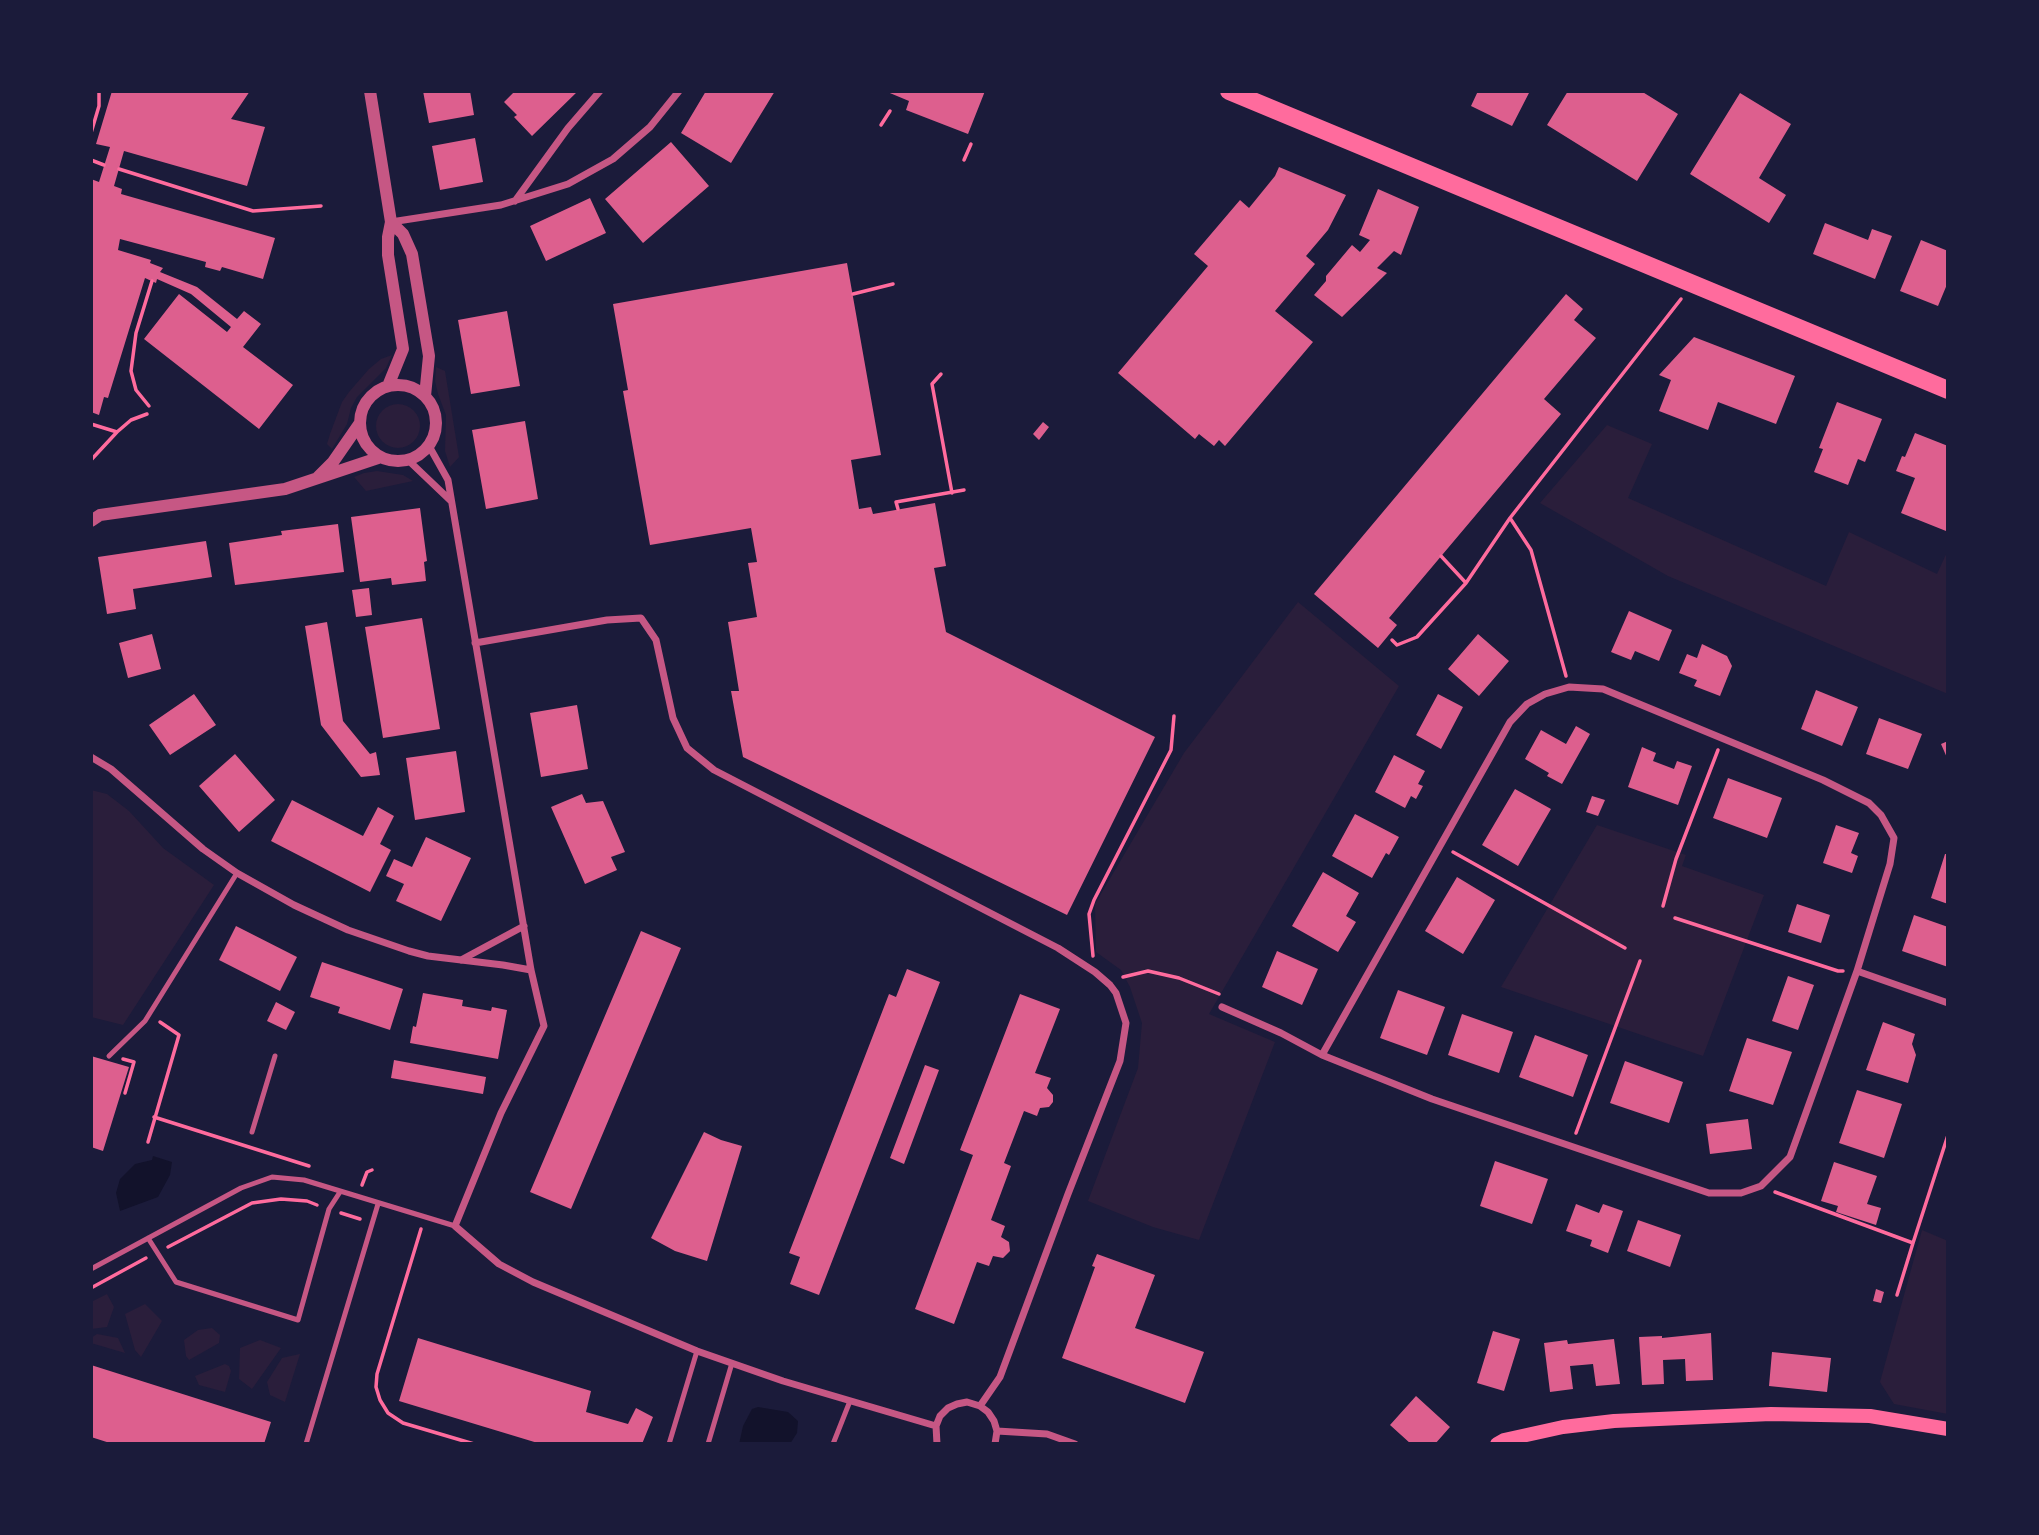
<!DOCTYPE html>
<style>
body{margin:0}
#map{position:relative;width:2039px;height:1535px;overflow:hidden;background:#1b1b3a;font-family:"Asap Condensed",sans-serif}
canvas{display:block}
.frame{position:absolute;inset:0;border:93px solid #1b1b3a;pointer-events:none}
</style>
<div id="map">
<canvas width="2039" height="1535"></canvas>
<div class="frame"></div>
</div>
<script>
const ctx = document.querySelector('canvas').getContext('2d');
ctx.lineJoin = 'round';
function fill(path, color) { ctx.fillStyle = color; ctx.fill(path, 'evenodd'); }
const poly = rows => new Path2D(rows.map(r => 'M' + r).join(''));
function trace(path, color, width, dash) { ctx.strokeStyle = color; ctx.lineWidth = width; ctx.lineCap = dash ? 'butt' : 'round'; ctx.setLineDash(dash || []); ctx.stroke(path); }
const green = poly([
 [392,355,386,368,357,397,351,408,347,424,332,449,327,444,330,434,342,402,349,392,369,369,381,359],
 [436,367,445,371,459,457,450,467,445,451,446,415,438,394,435,381],
 '376 426a22 22 0 1 1 44 0a22 22 0 1 1-44 0Z',
 [1607,425,1652,444,1628,498,1826,586,1849,532,1937,574,1948,550,1948,694,1668,576,1540,503],
 [377,471,403,475,413,481,366,491,354,477,364,473],
 [1298,602,1399,686,1209,1014,1275,1042,1199,1240,1153,1227,1088,1201,1138,1068,1142,1023,1130,987,1121,970,1096,952,1095,904,1184,753],
 [91,790,107,794,129,811,163,848,214,885,123,1025,91,1017],
 [1597,825,1686,855,1682,866,1764,895,1703,1056,1501,987],
 [1922,1230,1948,1241,1948,1414,1894,1404,1880,1382],
 [107,1294,114,1307,107,1327,91,1329,91,1302],
 [145,1304,162,1321,141,1357,135,1350,125,1314],
 [212,1328,220,1335,219,1343,189,1360,186,1356,184,1340,198,1330],
 [97,1334,118,1338,125,1353,91,1343,91,1338],
 [260,1340,281,1348,252,1389,239,1379,240,1348],
 [300,1354,285,1402,270,1395,267,1382,282,1358],
 [225,1364,229,1366,231,1371,225,1392,199,1385,195,1376]
]);
const water = poly([
 [153,1156,172,1162,170,1175,158,1197,120,1211,116,1193,120,1179,135,1164,152,1160],
 [758,1407,788,1412,798,1421,797,1433,790,1444,739,1444,743,1426,752,1409]
]);
const building = poly([
 [112,91,250,91,231,119,265,127,247,186,124,151,114,186,122,189,121,194,275,238,263,279,222,267,220,271,205,267,206,262,120,239,118,250,151,260,150,263,163,268,160,272,197,287,237,319,244,311,261,324,243,347,293,385,259,429,144,339,179,294,227,332,231,327,191,294,157,279,156,283,145,278,108,398,104,397,99,415,91,412,91,179,99,182,110,147,96,144],
 [423,91,470,91,474,115,429,123],
 [515,91,578,91,532,136,514,117,517,115,504,102],
 [706,91,775,91,731,163,681,133],
 [885,91,985,91,968,134,906,110,909,101],
 [1478,91,1530,91,1512,126,1471,106],
 [1568,91,1641,91,1678,114,1637,181,1547,125],
 [1740,93,1791,124,1759,178,1786,195,1769,223,1690,174],
 [475,138,483,182,440,190,432,146],
 [671,142,709,186,643,243,605,199],
 [1279,167,1346,195,1328,230,1306,256,1315,264,1275,311,1313,342,1225,446,1219,440,1214,446,1199,434,1195,439,1118,373,1208,266,1194,254,1240,200,1249,208,1275,176],
 [1378,189,1419,207,1401,255,1394,251,1377,268,1387,273,1342,317,1314,295,1326,281,1326,276,1352,245,1360,252,1370,240,1359,235],
 [590,198,606,233,546,261,530,226],
 [1825,223,1868,240,1872,229,1892,236,1875,279,1813,254],
 [1921,240,1948,251,1948,282,1938,306,1900,291],
 [847,263,881,455,851,460,859,509,871,507,873,514,935,503,946,566,934,568,946,632,1155,737,1067,915,743,757,731,691,739,691,728,622,757,617,748,563,757,562,751,528,650,545,623,391,628,390,613,304],
 [1566,294,1583,309,1574,320,1596,338,1544,399,1561,414,1389,618,1397,625,1378,648,1314,594],
 [507,311,520,386,471,394,458,320],
 [1694,337,1795,376,1776,424,1718,402,1708,430,1659,411,1671,380,1659,375],
 [1837,402,1882,419,1865,462,1858,459,1848,485,1814,472,1823,449,1819,448],
 [525,421,538,499,486,509,472,430],
 [1043,422,1049,427,1039,440,1033,434],
 [1915,433,1948,446,1948,526,1946,531,1901,513,1915,478,1896,471,1902,456,1905,457],
 [420,508,427,561,424,562,426,581,392,585,391,578,360,582,351,517],
 [338,524,344,572,235,585,229,543,282,535,281,531],
 [206,541,212,577,133,589,136,609,107,614,98,557],
 [369,588,372,615,356,617,352,590],
 [1629,611,1672,630,1659,661,1635,651,1631,660,1611,652],
 [422,618,440,729,383,738,365,627],
 [327,622,343,721,370,754,376,752,380,775,361,777,321,725,305,626],
 [152,634,161,669,128,678,119,643],
 [1478,634,1509,661,1479,696,1448,669],
 [1702,644,1727,656,1732,666,1720,696,1694,686,1697,680,1679,673,1687,654,1697,658],
 [1816,690,1858,707,1842,746,1801,729],
 [194,694,216,725,170,755,149,725],
 [1438,694,1463,707,1441,749,1416,735],
 [577,705,588,769,541,777,530,713],
 [1879,718,1922,734,1908,769,1866,754],
 [1576,726,1590,734,1562,784,1547,776,1549,773,1525,759,1541,730,1566,744],
 [1948,741,1948,760,1941,744],
 [1642,747,1656,753,1653,761,1674,769,1677,761,1692,766,1678,805,1628,787],
 [456,751,465,812,415,820,406,758],
 [235,754,275,800,239,832,199,786],
 [1394,755,1425,771,1418,784,1423,786,1416,799,1411,796,1405,808,1375,792],
 [1728,778,1782,798,1767,838,1713,818],
 [1515,789,1551,809,1518,866,1482,845],
 [582,794,586,803,603,801,625,852,611,857,617,870,585,884,551,807],
 [1592,796,1605,800,1598,816,1586,812],
 [292,800,363,836,378,807,394,816,380,844,391,850,370,892,271,841],
 [1355,814,1399,837,1389,855,1386,853,1372,878,1332,856],
 [1836,825,1859,833,1851,853,1858,856,1852,873,1823,863],
 [426,837,471,858,441,921,396,901,404,884,386,876,394,859,412,867],
 [1945,854,1948,854,1948,904,1931,898],
 [1323,872,1359,893,1346,916,1356,922,1338,952,1292,926],
 [1457,877,1495,900,1463,954,1425,931],
 [1797,904,1830,915,1821,943,1788,932],
 [1914,915,1948,927,1948,967,1902,951],
 [236,926,297,957,280,991,219,960],
 [641,931,681,948,571,1209,530,1192],
 [1277,951,1318,969,1302,1005,1262,987],
 [322,962,403,989,390,1030,338,1013,340,1007,310,997],
 [907,969,940,982,819,1295,790,1284,800,1257,789,1253,889,994,896,997],
 [1788,976,1814,985,1798,1030,1772,1021],
 [1398,990,1445,1007,1427,1055,1380,1038],
 [423,993,463,1000,462,1006,491,1011,492,1007,507,1010,498,1059,410,1043,413,1026,416,1027],
 [1020,994,1060,1009,1035,1073,1051,1078,1047,1088,1053,1095,1053,1102,1049,1107,1040,1108,1037,1116,1024,1111,1004,1163,1011,1166,991,1220,1005,1226,1001,1237,1009,1242,1010,1251,1003,1258,993,1256,989,1266,977,1262,954,1324,915,1309,973,1155,960,1150],
 [276,1002,295,1012,286,1030,267,1021],
 [1462,1014,1513,1032,1499,1073,1448,1055],
 [1883,1022,1915,1034,1912,1044,1916,1055,1908,1083,1866,1070],
 [1535,1035,1588,1055,1573,1097,1519,1077],
 [1747,1038,1792,1052,1773,1105,1729,1091],
 [91,1056,129,1067,103,1151,91,1147],
 [394,1060,486,1077,483,1094,391,1078],
 [1625,1061,1683,1082,1669,1123,1610,1103],
 [925,1065,939,1070,904,1164,890,1158],
 [1857,1090,1902,1104,1884,1158,1839,1143],
 [1748,1119,1752,1149,1710,1154,1706,1124],
 [704,1132,721,1140,742,1146,707,1261,675,1251,651,1238],
 [1495,1161,1548,1179,1532,1224,1480,1206],
 [1834,1162,1877,1176,1867,1204,1881,1208,1876,1225,1836,1212,1838,1206,1821,1201],
 [1576,1204,1599,1213,1603,1204,1623,1211,1608,1253,1590,1246,1592,1240,1566,1231],
 [1638,1220,1681,1235,1670,1267,1627,1251],
 [1097,1254,1155,1275,1135,1328,1204,1352,1185,1403,1062,1358,1095,1267,1092,1266],
 [1876,1289,1884,1292,1881,1303,1873,1301],
 [1493,1331,1520,1339,1504,1391,1477,1383],
 [1711,1333,1713,1380,1686,1381,1685,1359,1663,1360,1664,1384,1642,1385,1639,1337,1662,1336,1662,1338],
 [418,1338,591,1391,586,1412,628,1424,636,1408,653,1417,642,1444,541,1444,399,1401],
 [1614,1339,1620,1384,1596,1386,1593,1364,1582,1365,1570,1366,1573,1389,1550,1392,1544,1343,1567,1340,1568,1344],
 [1772,1352,1831,1358,1827,1392,1769,1386],
 [91,1365,271,1422,264,1444,113,1444,91,1437],
 [1416,1396,1450,1427,1435,1444,1411,1444,1390,1425]
]);
const path = poly([
 [881,125,890,111],
 [91,133,99,106,99,91],
 [91,160,104,165],
 [964,160,971,144],
 [119,169,253,211,321,206],
 [853,294,893,284],
 [941,374,932,384,952,493],
 [149,406,136,390,131,371,136,333,152,281],
 [91,424,117,432,131,420,147,414],
 [91,460,117,432],
 [898,509,896,502,964,490],
 [1441,556,1466,583],
 [1392,640,1397,645,1417,637,1466,583,1510,518],
 [1566,676,1531,550,1510,518,1681,299],
 [1453,852,1625,948],
 [1663,906,1676,859,1718,750],
 [1675,918,1838,971,1843,971],
 [1093,956,1089,914,1094,900,1171,750,1174,716],
 [1123,977,1148,971,1179,978,1219,994],
 [123,1059,134,1062,125,1093],
 [154,1117,309,1166],
 [1576,1133,1640,961],
 [148,1142,179,1035,160,1022],
 [362,1185,367,1172,372,1170],
 [1775,1192,1913,1243,1897,1295],
 [341,1213,360,1219],
 [421,1229,377,1374,376,1387,380,1400,388,1413,403,1423,474,1444],
 [1913,1243,1948,1135],
 [168,1247,252,1203,281,1199,307,1201,317,1205],
 [91,1288,146,1258]
]);
const service = poly([
 [109,1056,145,1021,237,873],
 [252,1132,275,1056],
 [148,1238,176,1282,298,1320,329,1209,340,1192],
 [91,1269,241,1188,272,1177,304,1180,455,1226],
 [306,1444,378,1204],
 [669,1444,697,1351],
 [708,1444,732,1363],
 [833,1444,850,1401]
]);
const minor = poly([
 [515,201,568,128,600,91],
 [391,222,501,205,568,184,613,159,650,127,679,91],
 [429,446,448,480,531,970,544,1026,501,1113,455,1226,499,1264,533,1282,697,1351,783,1381,936,1426],
 [408,460,451,501],
 [475,643,607,620,641,618,656,640,673,718,687,748,714,770,1058,948,1095,972,1110,985,1116,993,1126,1023,1120,1061,1068,1194,1000,1377,980,1406],
 [91,757,111,769,203,849,237,873,294,905,348,930,409,951,428,956,503,965,531,970],
 [461,960,524,926],
 [1857,971,1948,1003],
 [1222,1007,1281,1033,1322,1055,1432,1099,1709,1193,1741,1193,1761,1186,1790,1157,1857,971,1890,864,1894,838,1881,815,1869,803,1823,780,1603,689,1569,687,1545,694,1527,704,1510,722,1322,1055],
 [997,1431,1047,1434,1075,1444],
 [937,1444,936,1426,940,1416,948,1408,957,1404,967,1402,980,1406,988,1412,994,1421,997,1431,995,1444]
]);
const tertiary = poly([
 [370,91,391,222,388,237,388,255,403,349,388,386],
 [391,222,403,234,412,254,429,356,425,396],
 '360 423a38 38 0 1 1 76 0a38 38 0 1 1-76 0Z',
 [318,477,333,462,360,423],
 [91,521,100,515,285,489,381,457]
]);
const secondary = poly([
 [1497,1444,1504,1440,1563,1427,1614,1421,1771,1414,1870,1416,1948,1429]
]);
const primary = poly([
 [1229,91,1948,390]
]);
fill(green, '#2a1e3b');
fill(water, '#12122b');
fill(building, '#dd5f8e');
trace(path, '#ff6b9d', 3.5);
trace(service, '#c65784', 5);
trace(minor, '#c65784', 7);
trace(tertiary, '#c65784', 12);
trace(secondary, '#ff6b9d', 14);
trace(primary, '#ff6b9d', 18);
</script>
